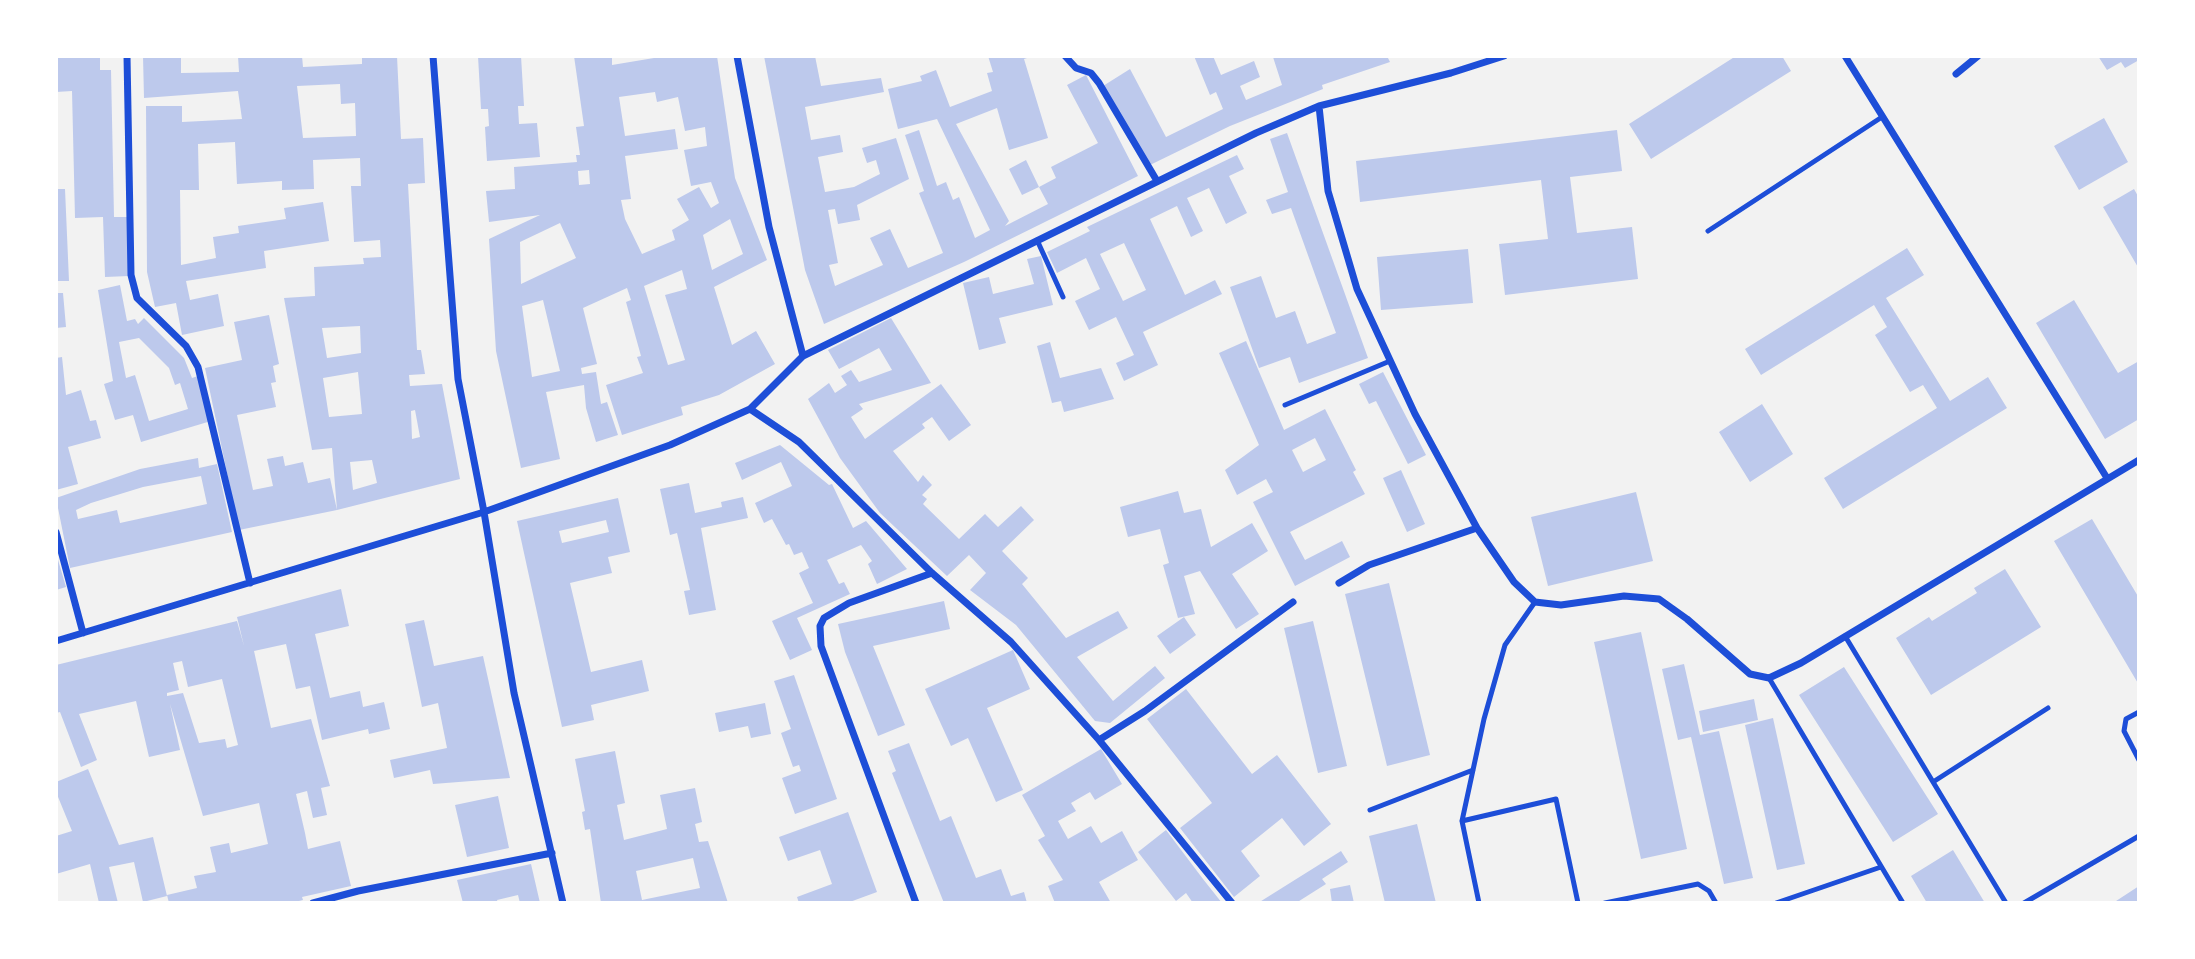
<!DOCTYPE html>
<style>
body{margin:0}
#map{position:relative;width:2195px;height:959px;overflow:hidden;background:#f2f2f2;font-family:Ubuntu,sans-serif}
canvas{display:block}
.frame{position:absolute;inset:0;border:58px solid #fff;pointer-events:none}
</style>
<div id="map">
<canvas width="2195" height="959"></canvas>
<div class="frame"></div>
</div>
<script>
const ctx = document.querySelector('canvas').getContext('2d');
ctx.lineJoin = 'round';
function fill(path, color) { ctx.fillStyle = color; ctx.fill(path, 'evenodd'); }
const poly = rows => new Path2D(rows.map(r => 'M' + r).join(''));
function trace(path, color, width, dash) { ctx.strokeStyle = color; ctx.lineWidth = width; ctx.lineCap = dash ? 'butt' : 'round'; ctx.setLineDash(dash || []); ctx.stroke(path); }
const building = poly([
 [56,56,100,56,100,70,111,70,114,217,128,217,129,276,105,277,103,217,75,218,72,91,56,92],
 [143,56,181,56,181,73,239,72,238,56,302,56,303,67,362,64,362,56,397,56,401,139,423,138,425,183,408,184,417,350,421,350,425,374,409,375,410,386,442,384,460,479,337,510,332,448,312,450,284,298,315,296,314,267,364,264,363,258,381,257,380,240,354,242,351,186,361,186,360,158,313,160,314,189,282,190,282,181,237,184,235,142,198,144,199,190,180,190,181,265,216,258,213,237,239,233,238,226,286,219,284,208,323,202,329,241,264,251,266,268,186,281,190,300,218,294,224,326,182,335,176,303,155,307,147,272,146,106,182,106,182,122,242,119,238,91,144,98],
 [340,84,341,104,355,103,356,136,303,138,297,86],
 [360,326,361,353,327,358,322,328],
 [358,372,362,414,329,417,323,378],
 [415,410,420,437,412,439,411,411],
 [372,460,377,483,353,490,350,462],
 [478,56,521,56,524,106,518,106,519,124,537,123,540,157,487,161,485,127,489,126,488,109,481,109],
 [574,56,612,56,612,65,666,56,717,56,735,178,767,260,714,287,732,345,756,331,775,364,719,395,681,407,683,415,622,435,606,385,643,373,637,357,641,356,626,302,631,300,627,288,583,308,597,364,581,368,582,374,596,372,601,404,607,402,618,435,596,442,586,408,584,385,546,392,560,459,521,468,496,351,489,239,540,215,489,222,486,191,515,189,514,167,577,162,576,155,580,155,576,127,584,126],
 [655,92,657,102,678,97,685,131,705,127,707,146,684,150,691,186,711,182,719,203,711,208,699,187,677,199,689,220,672,230,675,240,642,254,625,219,621,200,631,199,625,156,678,149,675,129,625,136,619,97],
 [589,170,590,184,579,185,578,171],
 [730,219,743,254,712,270,703,235],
 [560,223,576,258,521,284,520,242],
 [682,270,687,289,665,295,685,360,668,365,644,286],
 [543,300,560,371,532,377,522,306],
 [764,56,815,56,821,86,881,78,884,92,805,107,811,140,840,135,843,152,818,157,825,192,854,187,880,174,876,160,867,163,862,148,896,138,909,179,857,205,860,220,838,224,835,209,828,210,838,263,829,265,835,286,883,265,870,238,890,229,908,268,943,253,919,193,924,191,905,135,919,130,937,186,946,182,953,200,959,197,975,238,990,230,937,119,898,129,888,89,922,81,920,76,936,70,950,107,992,91,987,73,993,72,988,56,1033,56,1024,59,1048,138,1009,150,997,108,956,124,1009,221,1005,226,1048,204,1039,187,1022,195,1009,169,1026,160,1039,187,1056,178,1051,167,1098,143,1067,85,1086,75,1138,176,964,262,824,324,805,270],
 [1194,56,1213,56,1221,75,1254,61,1260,77,1240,86,1246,100,1282,85,1273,57,1277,56,1387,56,1390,62,1322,85,1323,89,1230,126,1150,165,1103,86,1130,69,1166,137,1223,109,1216,92,1210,95],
 [1736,56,1782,56,1791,71,1651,159,1629,124],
 [2098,56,2139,56,2139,60,2125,68,2121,62,2107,70],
 [2104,118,2128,162,2079,190,2054,146],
 [1617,130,1622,171,1570,177,1577,233,1632,227,1638,279,1505,295,1499,244,1548,239,1541,180,1360,202,1356,161],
 [1287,133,1368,358,1299,383,1290,357,1259,368,1230,287,1261,276,1276,318,1295,311,1307,344,1336,333,1291,208,1272,214,1266,200,1288,192,1270,139],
 [1237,155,1244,169,1229,176,1247,213,1226,224,1209,188,1187,198,1203,231,1191,237,1177,206,1150,219,1185,295,1215,280,1222,294,1143,332,1158,365,1124,381,1116,363,1134,355,1116,317,1089,330,1075,301,1100,289,1086,258,1057,273,1047,252,1090,231,1087,227],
 [1124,243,1146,290,1123,301,1100,254],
 [56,189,65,189,69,281,56,281],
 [2134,189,2139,198,2139,269,2103,207],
 [1907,248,1924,275,1886,298,1950,401,1988,377,2007,408,1843,509,1824,478,1937,408,1923,385,1910,392,1875,335,1887,327,1874,305,1761,375,1745,349],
 [1468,249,1473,303,1381,310,1377,257],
 [1041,256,1053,305,999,318,1006,343,979,350,963,283,989,277,993,294,1034,284,1027,259],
 [120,285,127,321,135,319,138,324,144,318,184,358,192,378,198,376,211,421,141,442,133,415,115,420,104,384,113,381,98,290],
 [139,338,169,368,175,385,180,383,188,409,149,421,135,375,126,378,119,342],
 [56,293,63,293,66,327,56,328],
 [2074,300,2118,373,2139,361,2139,419,2105,439,2036,323],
 [269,315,279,364,273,366,276,382,271,383,276,407,237,415,253,490,273,486,267,459,283,456,285,466,303,462,308,483,330,478,337,510,239,530,205,368,242,360,234,322],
 [891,318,931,383,859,404,863,409,851,417,865,439,941,384,971,425,949,441,932,417,922,424,925,428,893,451,918,482,923,475,932,485,922,495,927,499,923,504,959,539,985,514,998,527,1021,506,1034,520,1002,551,1028,578,1022,584,1066,638,1118,611,1128,628,1077,657,1113,701,1155,666,1165,678,1110,723,1095,721,1016,625,970,590,986,573,969,555,947,576,880,513,840,458,808,399,829,383,835,393,847,385,841,376,851,370,859,382,892,370,879,348,839,369,828,350],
 [1246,341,1284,430,1325,409,1356,470,1353,472,1365,494,1290,532,1305,560,1342,541,1350,557,1295,586,1253,502,1273,492,1266,479,1237,495,1225,470,1259,445,1219,353],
 [1315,438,1326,460,1303,472,1292,450],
 [1050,342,1060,378,1101,368,1114,399,1064,412,1061,401,1052,403,1037,346],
 [62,357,66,395,81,390,90,421,96,420,101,438,68,447,78,484,56,490,56,358],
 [1383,372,1426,455,1408,464,1376,401,1369,404,1359,384],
 [1762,404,1793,454,1750,482,1719,432],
 [780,445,829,485,832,484,853,528,866,521,907,569,877,584,868,564,872,561,861,545,827,560,839,584,844,582,850,594,797,618,812,650,790,660,772,621,813,603,799,573,809,568,802,552,794,555,789,544,786,545,772,519,764,523,755,503,792,486,781,462,742,480,735,463],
 [198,458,199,468,217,464,232,532,70,568,56,498,140,469],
 [201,476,207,504,120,523,117,510,78,519,76,510,91,503,143,487],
 [1401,470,1425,524,1407,532,1383,478],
 [689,483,695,513,722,507,721,502,743,497,748,518,701,528,716,610,689,615,684,591,690,590,677,533,670,535,660,489],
 [1178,491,1184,513,1201,509,1211,547,1252,523,1268,551,1232,574,1259,614,1236,629,1200,571,1184,576,1195,614,1178,618,1163,565,1169,563,1160,529,1128,537,1120,507],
 [1636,492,1653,561,1548,586,1531,517],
 [618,498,630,552,608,557,612,573,570,583,591,672,642,660,649,691,591,705,594,720,562,727,517,521],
 [606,520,609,532,562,543,559,531],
 [2092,519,2139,598,2139,685,2054,541],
 [56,553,66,587,56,590],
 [2005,569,2041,627,1931,695,1896,638,1929,617,1932,621,1977,593,1974,588],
 [1389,583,1430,755,1387,766,1345,594],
 [341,589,349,626,315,634,330,698,360,691,363,707,384,702,390,729,369,734,368,729,322,740,310,686,296,689,286,644,254,651,271,728,311,719,330,786,321,788,327,815,313,818,307,791,296,794,305,833,308,849,340,841,351,886,302,897,303,900,291,903,169,903,167,895,197,888,194,876,216,872,210,847,229,843,231,853,268,844,259,803,203,816,170,704,180,750,149,757,136,701,79,714,97,760,81,767,60,712,56,713,56,665,237,621,244,646,237,617],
 [182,661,188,687,222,679,238,745,227,748,225,739,199,743,183,693,167,696,167,693,179,690,173,663],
 [944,601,950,629,873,646,905,725,878,736,845,652,838,624],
 [1184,617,1196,635,1170,654,1157,636],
 [424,620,434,666,483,656,510,778,433,784,430,770,394,778,390,760,447,748,438,703,422,707,405,624],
 [1313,621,1347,766,1318,773,1284,628],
 [1641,632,1687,849,1641,859,1594,642],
 [1013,650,1030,689,987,708,1023,790,996,802,968,738,951,746,925,689],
 [1684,664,1700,735,1719,731,1753,878,1724,884,1691,737,1678,740,1662,669],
 [1844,667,1938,814,1893,842,1799,695],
 [794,675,837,799,795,814,782,778,801,771,799,765,793,767,781,733,791,729,774,681],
 [1186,689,1252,774,1277,755,1331,824,1304,846,1282,818,1241,851,1260,876,1234,897,1180,828,1212,803,1147,719],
 [1754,699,1758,720,1703,732,1699,711],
 [765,703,771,734,751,738,748,726,719,732,715,713],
 [1773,718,1805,864,1777,870,1745,725],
 [909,743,940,821,951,816,976,878,1001,869,1011,896,1024,892,1027,903,944,903,892,773,896,771,888,751],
 [1101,749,1122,784,1095,800,1090,792,1071,803,1076,811,1058,821,1068,839,1091,826,1101,843,1122,831,1138,860,1099,882,1111,903,1055,903,1048,886,1063,880,1038,840,1045,836,1022,795],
 [615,751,625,803,617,805,624,840,667,829,660,795,695,788,702,822,695,824,699,842,708,841,728,903,601,903,590,829,585,830,582,812,585,811,575,759],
 [693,858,700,888,642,900,636,871],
 [88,769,119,845,153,837,167,896,143,902,134,862,109,867,118,903,99,903,90,864,56,874,56,836,72,831,56,792,56,782],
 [498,796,509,848,467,857,455,805],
 [848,812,877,892,847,903,799,903,797,897,832,884,820,850,788,861,779,837],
 [1417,824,1436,903,1385,903,1369,836],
 [1166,830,1203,879,1222,903,1193,903,1186,893,1176,901,1138,852],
 [1953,850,1985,903,1927,903,1911,876],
 [1341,851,1348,862,1322,879,1326,884,1296,903,1258,903],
 [531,864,540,903,520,903,518,895,497,900,498,903,463,903,457,880],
 [1350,885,1354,903,1332,903,1330,889],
 [2139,886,2139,903,2113,903]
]);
const service = poly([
 [1708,231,1882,117],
 [1037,240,1063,297],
 [1285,405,1390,361],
 [1845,636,2006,903],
 [1769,678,1903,903],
 [2139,712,2126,719,2124,731,2139,760],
 [1933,782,2048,708],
 [1370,810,1473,770],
 [1462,821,1484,719,1505,645,1535,602],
 [1479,903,1462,821,1556,799,1578,903],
 [1605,903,1698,884,1709,891,1716,903],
 [1776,903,1881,867],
 [2024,903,2139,836]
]);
const minor = poly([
 [127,56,131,275,137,298,186,346,198,367,250,583],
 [433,56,458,379,484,512,514,693,563,903],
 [737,56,769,227,803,356],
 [1065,56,1076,68,1091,73,1099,83,1157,181],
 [1845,56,2107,478],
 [1956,74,1978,56],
 [1319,106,1328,191,1357,289,1415,414,1477,528,1514,582,1535,602,1561,605,1624,596,1659,599,1687,619,1750,674,1769,678,1801,663,2139,460],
 [750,409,799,442,932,573,1011,642,1099,740,1232,903],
 [56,532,83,633],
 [1339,583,1369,565,1477,528],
 [56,641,484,512,670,445,750,409,803,356,1256,133,1319,106,1451,73,1504,56],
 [1099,740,1145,711,1293,602],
 [313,903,358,891,552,853],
 [916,903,821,646,820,626,824,618,849,603,932,573]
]);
fill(building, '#bdc9ec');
trace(service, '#1d4ed8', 5);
trace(minor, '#1d4ed8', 7);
</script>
